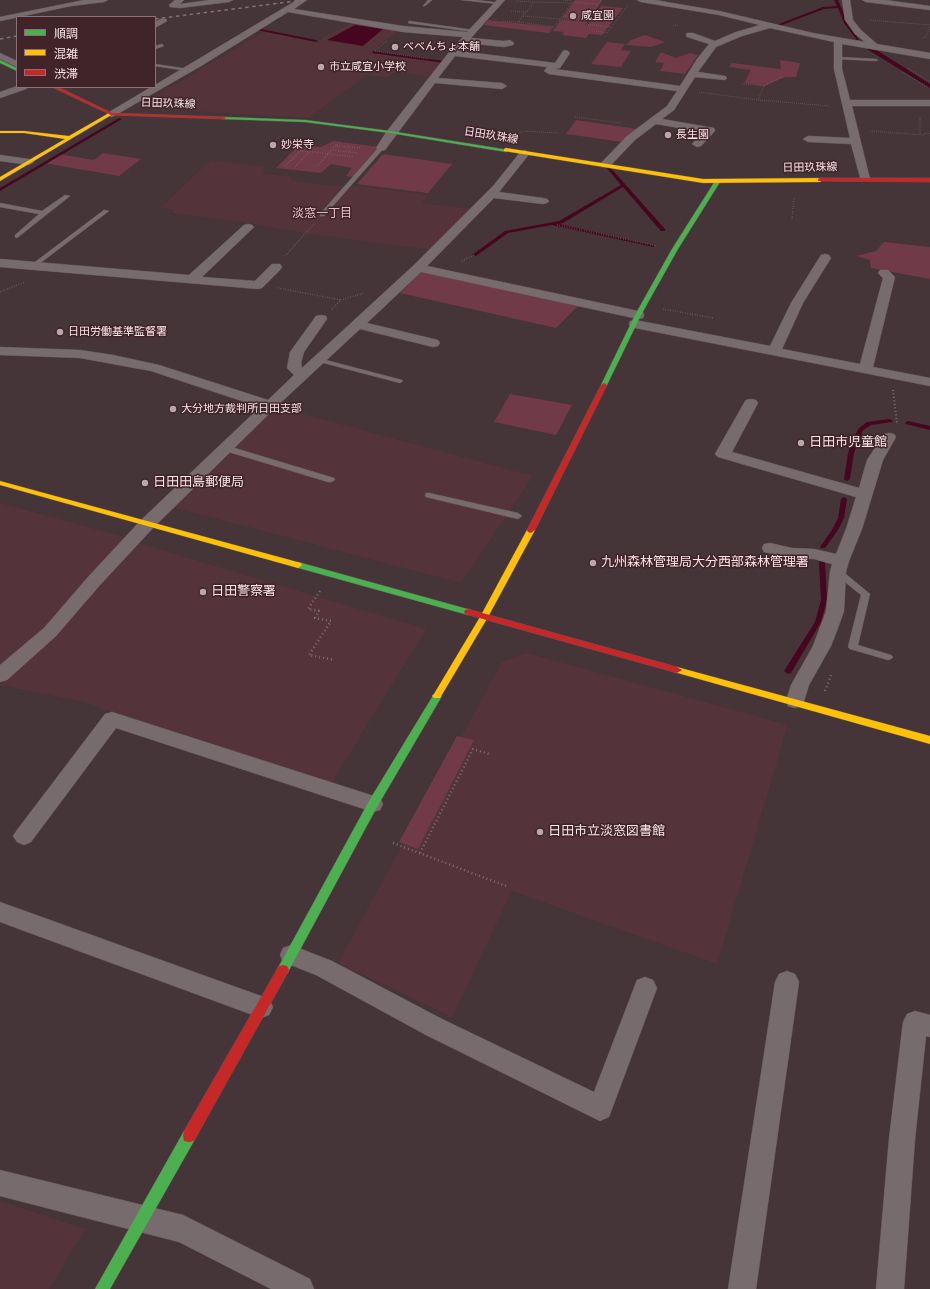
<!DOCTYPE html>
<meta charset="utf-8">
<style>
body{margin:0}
#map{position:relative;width:930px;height:1289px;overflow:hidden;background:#453438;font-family:"DejaVu Sans","Noto Sans JP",sans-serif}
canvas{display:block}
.legend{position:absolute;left:16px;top:16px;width:140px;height:72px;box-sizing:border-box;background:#40242a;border:1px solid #8a7176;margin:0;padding:5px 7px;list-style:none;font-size:12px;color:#f8e5e8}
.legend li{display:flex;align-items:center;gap:8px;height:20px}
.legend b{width:20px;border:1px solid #8a7176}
</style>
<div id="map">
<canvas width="930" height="1289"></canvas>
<ul class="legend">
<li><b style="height:5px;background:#4caf50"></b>順調</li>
<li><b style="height:5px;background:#ffc107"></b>混雑</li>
<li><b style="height:5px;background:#c62828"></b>渋滞</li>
</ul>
</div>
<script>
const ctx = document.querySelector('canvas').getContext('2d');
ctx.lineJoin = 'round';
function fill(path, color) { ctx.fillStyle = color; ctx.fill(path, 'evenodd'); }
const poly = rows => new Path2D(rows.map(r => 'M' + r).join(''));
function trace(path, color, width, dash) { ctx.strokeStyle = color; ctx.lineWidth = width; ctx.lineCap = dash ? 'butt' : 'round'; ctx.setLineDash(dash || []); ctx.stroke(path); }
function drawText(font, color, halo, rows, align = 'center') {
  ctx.font = font + ' "DejaVu Sans","Noto Sans JP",sans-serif'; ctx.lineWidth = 3; ctx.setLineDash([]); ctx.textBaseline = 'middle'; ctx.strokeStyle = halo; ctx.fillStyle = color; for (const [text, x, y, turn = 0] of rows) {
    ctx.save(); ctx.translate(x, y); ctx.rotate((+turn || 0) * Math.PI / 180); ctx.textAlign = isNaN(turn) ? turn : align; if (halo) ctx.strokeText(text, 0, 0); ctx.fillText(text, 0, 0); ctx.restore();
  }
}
const built = poly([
 [352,22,400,29,372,51,442,62,430,77,396,72,387,77,367,75,309,118,142,108,139,106,263,32,318,41],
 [211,160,267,167,262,174,291,176,292,181,337,186,358,186,428,195,422,203,472,209,432,250,310,234,248,223,173,213,174,210,161,207],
 [277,407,533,476,461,583,172,507],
 [0,503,128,538,50,625,0,671],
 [135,542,426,629,332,782,79,701,0,685,56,632],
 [527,653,788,725,717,964,512,891,452,1017,338,963,502,662],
 [0,1201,85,1229,49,1289,0,1289]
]);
const green = poly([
 [575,0,602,0,589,21,562,18],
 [601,6,623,8,602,35,589,34,586,38,562,35,564,32,553,31,560,21,565,20,587,22,585,25,588,25],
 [488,20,552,27,548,33,484,25],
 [645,35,665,42,651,47,626,45,631,40],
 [607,42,625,44,621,50,631,51,621,67,591,64],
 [661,52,676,58,690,53,698,55,685,74,660,71,664,63,655,62],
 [780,60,800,63,796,77,785,77,765,86,744,83,751,70,729,67,732,63,781,69],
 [576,120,637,129,622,142,566,134],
 [333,141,379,147,353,177,346,176,352,168,331,164,321,173,276,168,299,145,321,147],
 [103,153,141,159,119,176,44,163,59,154,94,160],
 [383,154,452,164,428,193,357,184],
 [884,242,930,247,930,279,871,268,870,260,856,256,876,251],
 [421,272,579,305,556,328,400,293],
 [510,394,572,405,556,435,494,422],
 [457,736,474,740,418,849,399,842]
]);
const water = poly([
 [355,25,383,29,363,46,327,40],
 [867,49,875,49,930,84,930,88]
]);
const stream = poly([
 [834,0,838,0,848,23,859,40,857,40,844,23,838,8,824,9,774,28,771,27,823,7,837,6,834,0],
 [256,28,316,40,318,41,316,42,257,30,256,28],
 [373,51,444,61,446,62,444,63,372,53,373,51],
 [119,118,122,119,0,191,0,188,119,118],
 [605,164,607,164,625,184,665,229,665,231,661,231,623,187,563,223,559,224,652,245,654,245,654,247,552,225,508,233,476,256,472,255,505,231,559,221,621,185,605,166,605,164],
 [890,419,893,421,892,422,871,425,863,430,854,453,850,479,847,481,845,480,844,479,848,453,853,439,859,428,867,422,890,419],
 [908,421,930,426,930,430,906,424,905,423,908,421],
 [844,497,847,499,844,518,838,530,825,548,821,548,820,547,832,530,838,518,841,499,844,497],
 [820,561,822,561,825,563,827,600,821,622,791,673,788,674,784,671,815,622,821,600,819,563,820,561]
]);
const pathFar3 = poly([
 [601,0,585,24,611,27],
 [516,1,534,2],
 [563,1,572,0],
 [511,11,527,12,534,2,571,3],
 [523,16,560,19],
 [869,20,930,25],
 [503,21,519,22,525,12],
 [587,21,560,19,572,2,598,4],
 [519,22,554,27],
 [673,26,678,25],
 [596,31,607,33,628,5],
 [549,33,558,21,563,20],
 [922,38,926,37,930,27],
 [387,41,374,51,428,59],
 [908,68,930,82],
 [902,72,927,87],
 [742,84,764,86,758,100],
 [764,86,783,76],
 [699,92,758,100,830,106],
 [575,117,622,123],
 [920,117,920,135],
 [870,131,924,135,925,133,930,134],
 [519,136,519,133,524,131,558,133],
 [270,146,280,136],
 [335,146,340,141],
 [337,146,339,146]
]);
const pathFar2 = poly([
 [337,146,362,148],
 [295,150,354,157],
 [333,150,358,153],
 [285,166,300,151],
 [317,166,336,145],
 [295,167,309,152],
 [792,219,794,197],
 [557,225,657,246],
 [285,256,314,224],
 [462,261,474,255],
 [278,288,341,300],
 [0,292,25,282],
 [332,309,341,300,364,293],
 [663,309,713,318]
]);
const pathFar1 = poly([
 [893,390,897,423]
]);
const path = poly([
 [320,591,308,609,319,611,315,618,331,621,309,655,334,660],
 [825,691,831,675],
 [393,843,506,886],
 [420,853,473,749,489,754]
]);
const lane = poly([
 [428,0,432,0,425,6,423,6,428,0],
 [461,0,477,0,500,3,498,4,461,0],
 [409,21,474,30,476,31,474,32,408,23,409,21],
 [162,44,164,46,155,49,155,46,162,44],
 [838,57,876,59,878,60,876,61,836,59,838,57],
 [155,64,188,69,190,70,188,71,155,66,155,64],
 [379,147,384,148,324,216,320,216,320,214,379,147],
 [65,195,70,196,17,238,15,237,15,235,39,214,0,207,0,203,42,211,65,195],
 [104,210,109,211,35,267,31,267,31,265,104,210],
 [318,358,402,380,403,381,400,383,316,361,316,359,318,358],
 [222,446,228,446,334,478,335,480,331,482,328,482,222,450,222,446],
 [426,493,429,493,518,513,522,516,518,519,426,497,425,495,426,493],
 [838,569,841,570,870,594,858,645,891,655,893,657,891,659,888,660,850,649,848,647,861,595,835,574,834,572,838,569]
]);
const street = poly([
 [84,0,108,0,104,2,71,6,0,21,0,17,84,0],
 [175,0,184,0,180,4,210,0,233,0,229,2,180,8,170,7,169,5,175,0],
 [297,0,307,0,294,9,403,26,467,32,497,0,505,0,471,38,504,41,510,40,514,43,513,45,504,47,467,43,459,51,555,63,563,51,566,50,570,53,560,68,555,69,680,86,697,59,709,44,687,37,686,35,687,33,693,33,715,41,736,32,760,25,719,15,641,2,637,0,655,0,719,11,813,33,865,42,855,34,845,20,842,0,850,0,853,20,861,30,877,44,930,53,930,59,842,44,842,69,850,100,930,100,930,106,852,106,870,179,869,181,861,181,851,144,808,142,803,139,808,136,850,138,834,69,834,42,770,28,742,36,716,47,698,72,725,76,727,78,725,80,695,77,674,110,662,119,714,128,715,130,714,132,701,146,697,147,692,144,703,132,656,124,635,140,609,167,601,167,600,165,601,163,627,136,667,106,677,91,549,74,544,71,547,67,455,56,438,78,502,83,507,86,502,89,435,83,385,150,381,151,376,148,387,131,450,51,463,37,403,32,288,12,201,66,114,116,111,117,106,114,151,87,155,87,155,85,297,0],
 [862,0,885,0,930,6,930,10,866,2,862,0],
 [160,19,166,19,167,21,155,28,155,22,160,19],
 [0,53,17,61,17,67,0,59,0,53],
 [17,86,28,87,26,89,0,98,0,92,17,86],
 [525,150,530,153,499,192,543,198,547,199,549,201,547,203,543,204,494,198,427,266,638,311,643,312,644,315,643,318,638,319,421,272,367,323,438,340,440,343,438,346,433,347,360,329,275,408,153,528,100,585,56,636,7,680,0,682,0,665,44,628,88,577,141,520,260,407,151,371,80,358,0,355,0,347,80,350,113,355,159,365,268,400,294,375,287,368,290,352,316,316,321,315,326,316,327,319,304,352,301,363,302,368,414,265,494,185,521,151,525,150],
 [0,155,29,159,34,162,29,165,0,161,0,155],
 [248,224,252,225,254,227,252,229,202,277,255,281,272,264,280,264,282,267,280,270,262,288,258,289,0,267,0,259,189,275,244,225,248,224],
 [825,254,829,255,831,258,803,303,782,349,860,364,883,278,878,273,880,270,888,270,895,277,873,367,930,378,930,386,635,328,630,327,629,324,630,321,635,320,770,346,791,303,821,255,825,254],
 [751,399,756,400,758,403,732,452,859,488,867,460,884,434,889,433,894,434,896,437,883,460,862,529,849,561,846,572,844,611,838,628,831,646,809,685,804,701,802,706,795,708,788,706,786,701,791,685,813,646,826,611,830,572,832,564,814,559,792,558,764,552,762,548,764,544,770,543,792,548,814,549,836,554,846,529,856,497,718,457,715,454,744,403,746,400,751,399],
 [112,712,380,798,383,804,380,810,373,812,116,728,31,842,24,845,17,842,13,836,17,830,105,714,112,712],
 [0,902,261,996,269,999,273,1007,269,1015,261,1018,0,922,0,902],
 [291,945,332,961,442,1019,594,1092,637,980,645,977,653,980,657,988,609,1117,600,1121,426,1035,316,975,283,962,280,955,283,948,291,945],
 [787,971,795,974,799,982,756,1289,728,1289,775,982,779,974,787,971],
 [915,1011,930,1015,930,1037,926,1036,915,1139,904,1289,876,1289,889,1139,903,1022,907,1014,915,1011],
 [0,1170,183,1215,310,1279,314,1289,271,1289,179,1242,0,1196,0,1170]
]);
const fast = poly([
 [0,60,17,68,17,71,0,63,0,60],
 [224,117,305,120,390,131,509,150,506,152,390,133,305,122,222,119,222,117,224,117],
 [715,181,720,182,678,249,641,315,607,385,606,386,602,386,601,385,635,315,672,249,715,181],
 [298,562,471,610,472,612,468,615,295,567,294,565,295,563,298,562],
 [437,693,440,694,442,696,377,807,287,974,283,975,279,974,277,970,279,966,369,801,434,694,437,693],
 [189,1130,194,1131,195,1136,194,1141,110,1289,95,1289,184,1131,189,1130]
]);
const slow = poly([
 [109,113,113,114,0,181,0,177,65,139,24,133,0,133,0,131,24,131,69,136,109,113],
 [506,148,703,179,820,178,823,180,820,182,703,183,504,151,504,149,506,148],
 [0,481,301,563,302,565,298,568,0,485,0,481],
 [531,527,535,530,488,617,440,698,434,698,432,696,434,694,480,617,527,530,531,527],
 [677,667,930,736,930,744,674,672,672,670,674,668,677,667]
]);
const jam = poly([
 [52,87,58,87,112,113,224,117,226,118,224,119,111,115,52,87],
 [820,178,930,178,930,182,818,181,818,179,820,178],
 [604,383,607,385,535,530,531,533,528,532,527,530,601,385,604,383],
 [468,609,677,667,682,670,677,673,465,614,464,612,465,610,468,609],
 [283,965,287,966,289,970,287,974,194,1141,189,1142,184,1141,183,1136,184,1131,279,966,283,965]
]);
const rail = poly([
 [155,19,304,0],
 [0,39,17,36]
]);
const markers = [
 [573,16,4,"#b9a7aa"],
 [395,47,4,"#b9a7aa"],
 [321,67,4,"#b9a7aa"],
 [668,135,4,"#b9a7aa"],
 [273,145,4,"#b9a7aa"],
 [60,332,4,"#b9a7aa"],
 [173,409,4,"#b9a7aa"],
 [801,443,4,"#b9a7aa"],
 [145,483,4,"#b9a7aa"],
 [593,563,4,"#b9a7aa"],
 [203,592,4,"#b9a7aa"],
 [540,832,4,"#b9a7aa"]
];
const farPoinames = [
 ["咸宜園",581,16],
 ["べべんちょ本舗",403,47],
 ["市立咸宜小学校",329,67],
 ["長生園",676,135],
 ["妙栄寺",281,145],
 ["日田労働基準監督署",68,332],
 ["大分地方裁判所日田支部",181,409]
];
const farStreetnames = [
 ["日田玖珠線",168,104,2],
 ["日田玖珠線",491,136,9],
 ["日田玖珠線",810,168,-1]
];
const farNeighbourhoodnames = [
 ["淡窓一丁目",322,214]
];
const poiNames = [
 ["日田市児童館",809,443],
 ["日田田島郵便局",153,483],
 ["九州森林管理局大分西部森林管理署",601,563],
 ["日田警察署",211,592],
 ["日田市立淡窓図書館",548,832]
];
fill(built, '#55333b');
fill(green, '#713a48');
fill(water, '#47061f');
fill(stream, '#47061f');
trace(lane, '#605255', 1);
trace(street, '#605255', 1);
trace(fast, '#605255', 1);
trace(slow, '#605255', 1);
trace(jam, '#605255', 1);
trace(pathFar3, '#7c7073', 1, [0.5, 1.5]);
trace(pathFar2, '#7c7073', 1.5, [0.5, 2]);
trace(pathFar1, '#7c7073', 2, [1, 2.5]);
trace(path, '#7c7073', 2.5, [1, 3]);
fill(lane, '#786b6e');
fill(street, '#786b6e');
fill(fast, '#4caf50');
fill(slow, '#ffc107');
fill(jam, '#c62828');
trace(rail, '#807376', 1.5, [3.5, 3.5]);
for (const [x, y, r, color] of markers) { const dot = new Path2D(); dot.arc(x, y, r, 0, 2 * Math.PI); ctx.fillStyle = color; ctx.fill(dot); trace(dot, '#40242a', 1.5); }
drawText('11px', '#f8e5e8', '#40242a', farPoinames, 'left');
drawText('11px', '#f8e5e8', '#40242a', farStreetnames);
drawText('12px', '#e6c1c8', '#40242a', farNeighbourhoodnames);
drawText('13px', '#f8e5e8', '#40242a', poiNames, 'left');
</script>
